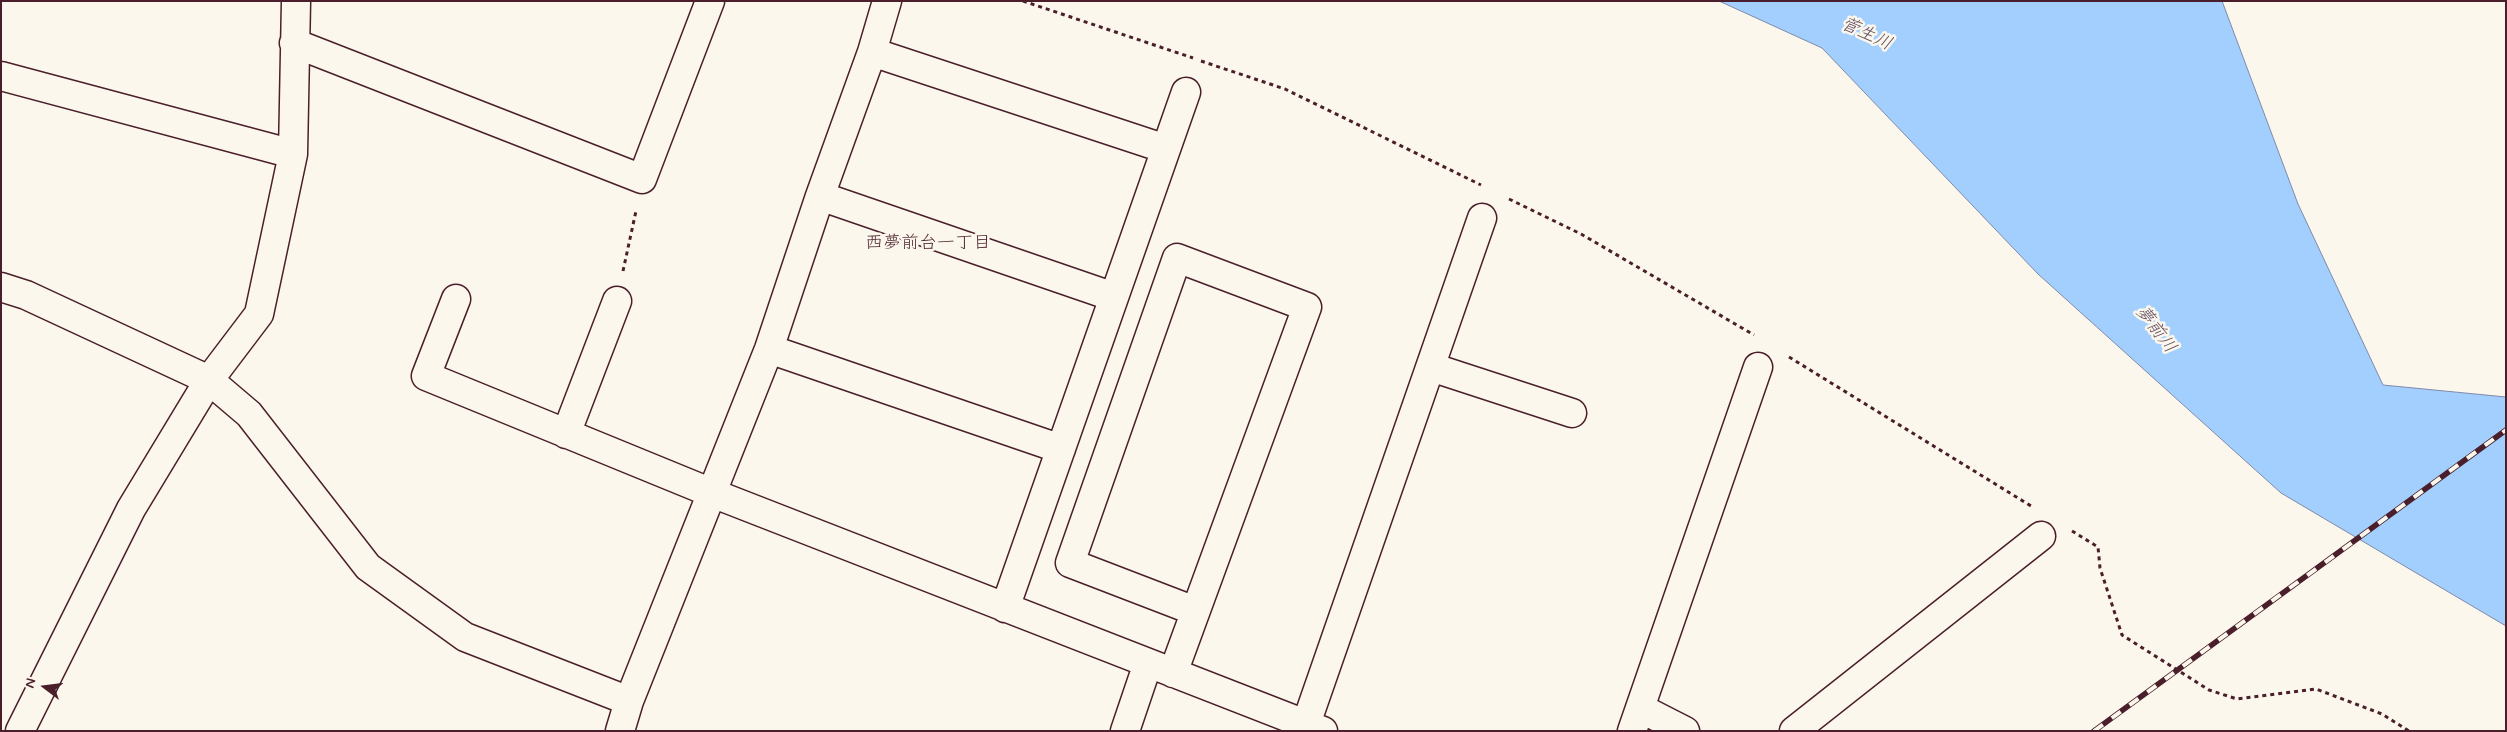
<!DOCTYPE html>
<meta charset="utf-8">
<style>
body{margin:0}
#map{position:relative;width:2507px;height:732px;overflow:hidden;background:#fbf7ec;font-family:Mynerve,sans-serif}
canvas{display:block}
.frame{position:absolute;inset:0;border:2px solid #4a1f2b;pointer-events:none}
.north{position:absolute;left:20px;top:662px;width:50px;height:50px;-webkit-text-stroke:4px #fbf7ec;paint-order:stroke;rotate:285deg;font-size:14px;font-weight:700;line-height:20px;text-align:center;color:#4a1f2b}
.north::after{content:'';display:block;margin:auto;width:18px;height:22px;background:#4a1f2b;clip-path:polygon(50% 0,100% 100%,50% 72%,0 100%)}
</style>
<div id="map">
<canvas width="2507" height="732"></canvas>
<div class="frame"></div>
<div class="north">N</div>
</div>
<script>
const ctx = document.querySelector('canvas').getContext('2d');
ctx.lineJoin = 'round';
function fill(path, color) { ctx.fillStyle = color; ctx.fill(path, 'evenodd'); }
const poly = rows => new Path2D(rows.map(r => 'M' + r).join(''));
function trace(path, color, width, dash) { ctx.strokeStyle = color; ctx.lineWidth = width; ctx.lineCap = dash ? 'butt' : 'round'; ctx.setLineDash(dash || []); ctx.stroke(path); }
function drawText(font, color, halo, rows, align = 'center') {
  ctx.font = font + ' Mynerve,"Klee One",sans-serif'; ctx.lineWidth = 5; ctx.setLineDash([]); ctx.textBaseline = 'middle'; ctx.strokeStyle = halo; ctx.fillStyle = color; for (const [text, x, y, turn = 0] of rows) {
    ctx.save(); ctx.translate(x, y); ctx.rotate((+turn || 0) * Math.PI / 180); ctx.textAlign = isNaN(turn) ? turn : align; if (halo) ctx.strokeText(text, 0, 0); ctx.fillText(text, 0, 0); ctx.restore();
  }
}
const water = poly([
 [1719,1,2222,1,2298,204,2383,385,2506,397,2506,626,2281,493,2038,274,1822,48,1719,1]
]);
const path = poly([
 [1023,1,1193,58],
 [1201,61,1285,89,1481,185],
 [1509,199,1581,234,1754,335],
 [623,271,636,211],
 [1789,357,2031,506],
 [2072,531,2098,547,2100,568,2122,635,2209,690,2237,699,2316,689,2382,714,2409,731]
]);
const minor = poly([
 [294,43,642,179,710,1],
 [872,52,1166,149],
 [1,76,293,154],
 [820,196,1114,297],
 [1,287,26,295,209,380,249,414,368,567,465,637,629,701],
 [456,299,426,376,712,493,1323,731],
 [769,349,1061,449],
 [1431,367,1572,413],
 [566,434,617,301],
 [1005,608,1186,92],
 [1173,673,1307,307,1177,258,1070,563,1195,611],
 [1640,708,1685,731],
 [1306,724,1482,218],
 [20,731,131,509,209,380,259,314,293,154,296,1],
 [620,731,629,701,769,349,820,196,872,52,887,1],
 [1125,731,1148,663],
 [1632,731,1758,367],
 [1794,731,2041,536]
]);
const rail = poly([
 [2094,731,2506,430]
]);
const waterNames = [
 ["菅生川",1866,35,25],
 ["夢前川",2155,330,53]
];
const neighbourhoodNames = [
 ["西夢前台一丁目",928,244]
];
fill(water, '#a3cffe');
trace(water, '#7f89aa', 1);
trace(minor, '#4a1f2b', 31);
trace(path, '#4a1f2b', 3, [4, 4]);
trace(minor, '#fbf7ec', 28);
trace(rail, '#4a1f2b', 5.5);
trace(rail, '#fbf7ec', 4, [11]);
drawText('italic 18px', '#604b60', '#fbf7ec', waterNames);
drawText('18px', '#4a1f2b', '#fbf7ec', neighbourhoodNames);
</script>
